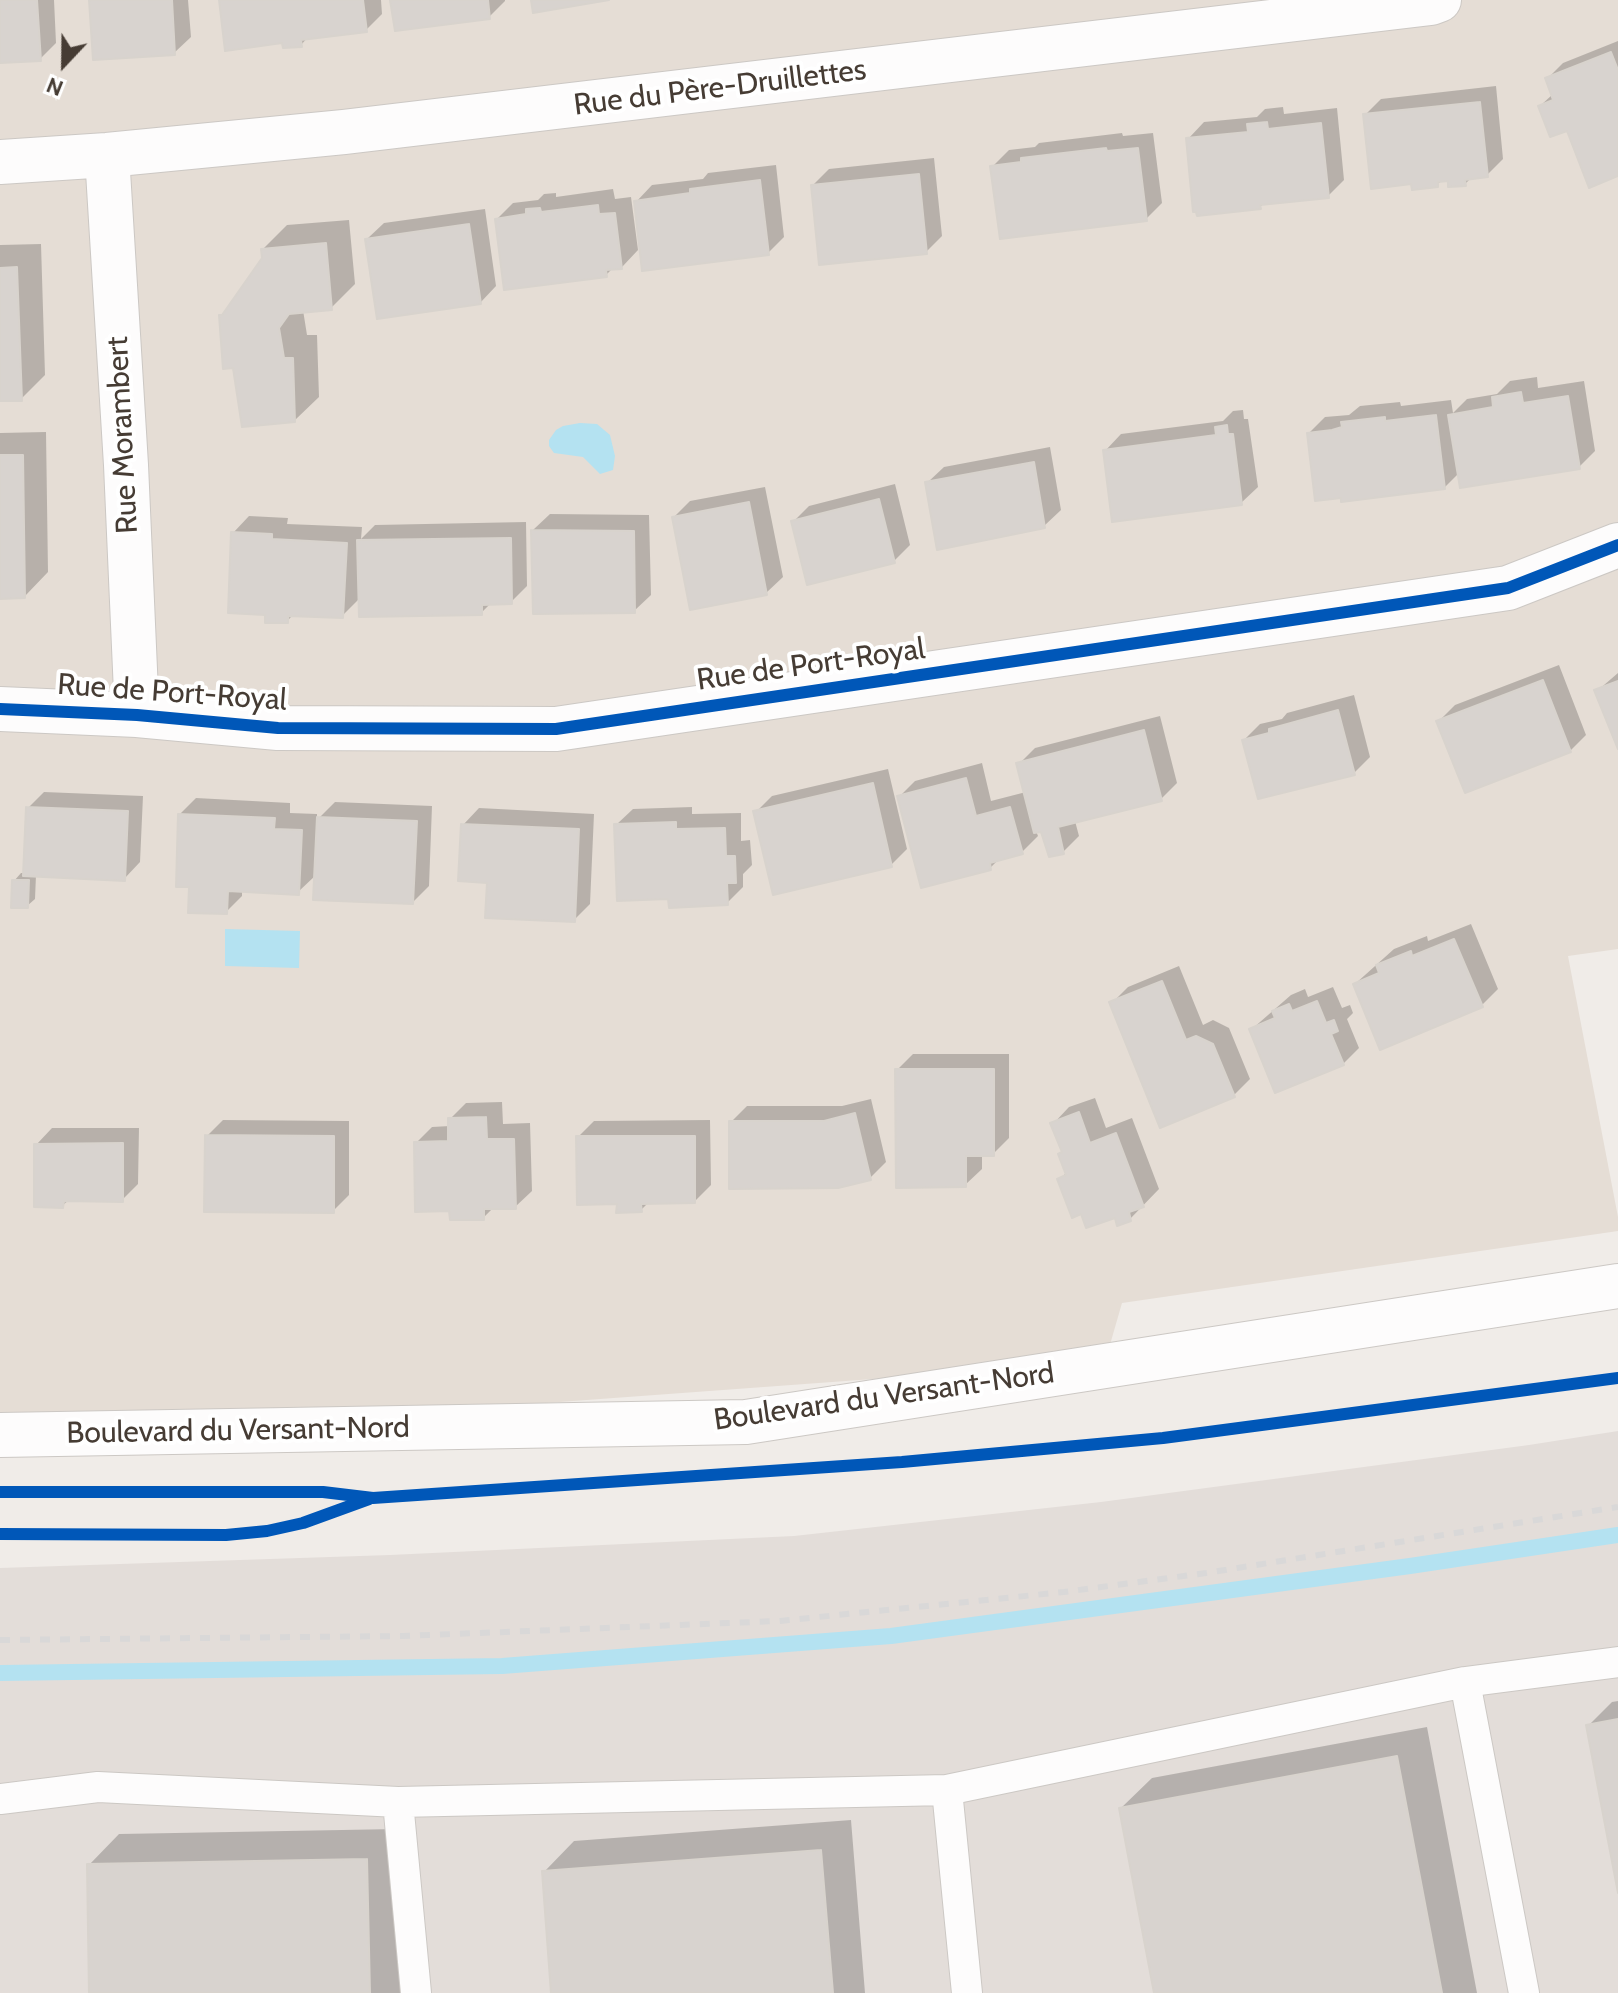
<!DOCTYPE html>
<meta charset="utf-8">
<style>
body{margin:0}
#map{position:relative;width:1618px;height:1993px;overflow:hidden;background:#f0ece8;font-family:Cabin,sans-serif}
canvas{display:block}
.north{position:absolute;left:24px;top:24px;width:80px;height:80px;-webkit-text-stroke:6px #fff;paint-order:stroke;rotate:202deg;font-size:22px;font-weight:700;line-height:32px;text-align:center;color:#463c34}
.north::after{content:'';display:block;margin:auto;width:28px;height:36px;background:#463c34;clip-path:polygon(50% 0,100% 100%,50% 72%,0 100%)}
</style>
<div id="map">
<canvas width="1618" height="1993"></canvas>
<div class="north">N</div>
</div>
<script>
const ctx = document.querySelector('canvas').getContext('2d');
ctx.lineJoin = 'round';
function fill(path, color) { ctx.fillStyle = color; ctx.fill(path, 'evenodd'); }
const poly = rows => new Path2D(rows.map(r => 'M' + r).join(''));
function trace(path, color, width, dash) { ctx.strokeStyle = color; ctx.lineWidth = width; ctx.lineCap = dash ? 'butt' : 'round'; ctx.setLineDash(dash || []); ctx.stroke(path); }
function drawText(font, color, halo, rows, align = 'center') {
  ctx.font = font + ' Cabin,sans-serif'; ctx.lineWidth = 8; ctx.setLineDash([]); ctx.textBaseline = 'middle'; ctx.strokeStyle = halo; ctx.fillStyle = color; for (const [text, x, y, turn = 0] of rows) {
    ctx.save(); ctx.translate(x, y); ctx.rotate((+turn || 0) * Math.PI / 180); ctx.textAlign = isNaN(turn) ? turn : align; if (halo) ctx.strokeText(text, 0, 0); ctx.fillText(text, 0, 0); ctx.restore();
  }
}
const residential = poly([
 [0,0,1618,0,1618,949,1568,956,1618,1217,1618,1231,1122,1303,1105,1362,0,1443]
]);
const industrial = poly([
 [1618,1431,1618,1993,0,1993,0,1568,390,1555,794,1536,1101,1502,1529,1445]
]);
const water = poly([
 [580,423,597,424,610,435,615,456,613,470,600,474,583,457,554,453,549,446,549,440,556,430,563,426],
 [225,929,300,931,299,968,225,966]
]);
const shadow = poly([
 [0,0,54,0,56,43,40,59,0,61],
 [91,0,188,0,191,37,174,53],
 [221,0,381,0,382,14,366,30,308,37,301,45,284,41],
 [392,0,505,0,505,1,489,17],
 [1618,41,1618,174,1540,106,1553,94,1547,79,1563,63],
 [1496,86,1503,159,1487,175,1472,177,1465,184,1449,178,1443,179,1437,185,1365,115,1381,99],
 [1283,107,1284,114,1337,108,1344,180,1328,196,1265,202,1260,207,1188,139,1204,122,1257,117,1265,109],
 [1122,133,1123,136,1153,133,1162,203,1146,219,992,167,1009,150,1035,147,1039,143],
 [934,158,942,236,926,252,813,185,829,169],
 [776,165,784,237,768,253,636,202,652,185,703,179,708,173],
 [613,189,615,199,631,197,638,250,622,267,614,267,606,275,497,219,513,203,538,200,544,194,556,193,556,197],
 [485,209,496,286,480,303,367,239,384,223],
 [349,220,355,284,331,308,303,310,307,335,317,335,319,397,295,420,234,366,221,315,233,303,264,259,263,249,287,225],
 [41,244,45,375,21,399,0,399,0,245],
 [1537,377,1538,388,1584,381,1595,451,1579,467,1460,472,1444,488,1309,433,1325,417,1349,415,1360,406,1400,402,1401,406,1451,400,1453,413,1467,399,1497,394,1510,381],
 [1243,410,1244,419,1248,419,1258,487,1241,503,1105,451,1121,434,1223,421,1233,411],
 [46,432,48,572,25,596,0,597,0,433],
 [1050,447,1061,510,1044,526,927,483,944,467],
 [895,484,910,545,894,561,793,522,809,506],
 [765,487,783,577,766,593,674,517,690,501],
 [550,514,649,515,651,595,634,611,533,530],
 [249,516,288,518,287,524,362,527,361,539,375,525,526,522,527,586,511,602,492,602,481,613,360,598,342,616,294,614,287,621,268,613,233,533],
 [1559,665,1586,735,1570,751,1439,721,1455,705],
 [1618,673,1618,744,1597,691],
 [1354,695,1370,757,1354,773,1244,740,1260,724,1282,719,1287,713],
 [1160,716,1177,783,1161,799,1075,821,1079,836,1063,852,1043,829,1036,831,1038,836,1022,852,1000,858,990,868,899,797,915,781,982,763,991,801,1026,792,1019,764,1035,748],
 [888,769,907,849,891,865,756,812,772,796],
 [44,792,143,796,140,862,124,879,36,875,35,899,27,906,14,881,21,873,25,873,28,808],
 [196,798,290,803,290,813,317,814,317,820,335,802,432,806,429,886,413,902,316,875,298,892,242,890,242,896,226,912,191,886,180,814],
 [692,807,692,814,741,813,741,841,750,840,752,865,743,874,743,887,727,903,670,897,616,825,633,809],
 [479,808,594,814,590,904,574,920,489,881,463,825],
 [1471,924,1498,989,1482,1005,1355,984,1394,949,1427,936,1428,941],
 [1179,966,1203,1025,1213,1020,1229,1028,1250,1079,1234,1095,1112,1003,1128,987],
 [1333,987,1342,1008,1350,1005,1353,1013,1347,1019,1359,1048,1343,1064,1252,1029,1291,995,1305,989,1308,997],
 [913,1054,1009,1054,1009,1138,993,1154,982,1154,982,1169,965,1185,897,1070],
 [1095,1098,1106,1128,1132,1118,1159,1189,1130,1219,1083,1212,1060,1179,1067,1172,1064,1151,1053,1124,1069,1107],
 [871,1099,886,1162,870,1178,731,1122,747,1106,842,1106],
 [502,1102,503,1124,530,1123,532,1191,515,1207,494,1207,483,1218,451,1209,416,1143,432,1127,450,1126,450,1119,466,1103],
 [223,1120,349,1121,349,1195,333,1211,207,1136],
 [710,1120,711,1185,695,1201,649,1202,641,1210,619,1202,578,1137,594,1121],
 [52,1128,139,1128,138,1184,122,1200,70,1199,62,1206,36,1145],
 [1618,1701,1618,1882,1588,1726,1612,1702],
 [1427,1727,1477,1993,1156,1993,1121,1808,1152,1778],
 [851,1820,865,1993,553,1993,544,1872,574,1841],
 [397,1829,401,1993,91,1993,89,1865,119,1834]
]);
const stream = poly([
 [0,1673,502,1666,891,1636,1410,1566,1618,1535]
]);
const building = poly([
 [0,0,37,0,41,61,0,63,0,0],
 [89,0,172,0,175,55,93,60,89,0],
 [219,0,363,0,367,32,301,40,302,47,283,48,282,43,225,51,219,0],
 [390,0,488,0,490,19,395,31,390,0],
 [531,0,609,0,533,13,531,0],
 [1611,52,1618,70,1618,176,1589,188,1567,131,1550,137,1538,106,1553,100,1545,78,1611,52],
 [1480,102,1488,177,1465,180,1466,186,1448,187,1448,181,1438,182,1438,187,1412,190,1411,184,1371,189,1363,114,1480,102],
 [1267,122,1268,129,1321,123,1329,198,1260,205,1261,209,1197,216,1196,212,1193,212,1186,138,1248,132,1247,124,1267,122],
 [1106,148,1107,151,1138,148,1147,221,1000,239,990,166,1021,162,1021,158,1106,148],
 [919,174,927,254,819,265,811,185,919,174],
 [760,180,769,255,642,271,634,201,690,193,690,189,760,180],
 [598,205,599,214,615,213,622,269,606,270,607,277,504,290,495,219,526,214,526,209,540,208,541,212,598,205],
 [469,224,481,304,377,319,365,239,469,224],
 [326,243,332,310,289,314,279,328,284,358,293,358,295,422,242,427,233,368,223,369,219,315,222,315,262,258,261,249,326,243],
 [17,267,22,401,0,401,0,268,17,267],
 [1521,392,1523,403,1568,396,1580,469,1460,488,1448,415,1493,407,1492,397,1521,392],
 [1436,415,1445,489,1341,502,1341,498,1315,501,1307,433,1332,430,1342,427,1341,422,1385,417,1385,421,1436,415],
 [1227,425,1228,434,1233,434,1242,505,1112,522,1103,450,1216,435,1215,427,1227,425],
 [0,455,23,455,25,598,0,599,0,455],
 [1034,462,1045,528,937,550,925,482,1034,462],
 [879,499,895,563,807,585,791,521,879,499],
 [749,502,767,595,690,610,672,517,749,502],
 [531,530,634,531,635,613,533,614,531,530],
 [231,532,272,534,272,539,347,543,343,618,288,616,288,623,265,623,265,615,228,613,231,532],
 [511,538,512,604,482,605,482,615,359,617,357,540,511,538],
 [1543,680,1571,752,1465,793,1436,721,1543,680],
 [1618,681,1618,749,1594,690,1618,681],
 [1338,710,1355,775,1258,799,1242,740,1269,733,1269,729,1338,710],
 [1144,730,1162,801,1058,827,1064,854,1049,857,1041,832,1034,833,1016,763,1144,730],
 [966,778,976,816,1010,807,1023,854,990,863,991,870,921,888,897,796,966,778],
 [873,783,892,867,773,895,753,811,873,783],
 [26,807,128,811,125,881,23,876,26,807],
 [178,814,275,818,274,829,302,830,299,895,228,891,227,914,188,913,189,887,176,887,178,814],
 [317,817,417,821,413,904,313,900,317,817],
 [676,822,676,829,725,828,726,856,735,856,736,883,727,883,728,905,669,908,668,899,617,901,614,824,676,822],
 [461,824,579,829,575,922,485,918,487,883,458,881,461,824],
 [12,880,29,880,28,908,11,908,12,880],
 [1454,939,1483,1007,1380,1050,1353,984,1379,973,1376,965,1411,951,1412,956,1454,939],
 [1162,981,1186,1040,1196,1036,1213,1044,1235,1097,1160,1128,1109,1002,1162,981],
 [1317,1001,1326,1023,1334,1020,1338,1031,1331,1034,1344,1065,1275,1093,1249,1029,1275,1018,1272,1011,1289,1004,1292,1011,1317,1001],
 [895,1069,994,1069,994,1156,966,1156,966,1187,896,1188,895,1069],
 [1079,1112,1090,1143,1116,1133,1144,1207,1129,1212,1131,1221,1117,1226,1115,1218,1086,1228,1081,1214,1072,1218,1057,1179,1066,1175,1058,1154,1062,1152,1050,1123,1079,1112],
 [855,1113,871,1180,838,1188,729,1189,729,1121,824,1121,855,1113],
 [486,1117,487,1139,514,1139,516,1209,484,1209,484,1220,450,1220,449,1211,415,1212,414,1142,448,1141,448,1118,486,1117],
 [205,1135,334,1136,334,1213,204,1212,205,1135],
 [576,1136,695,1136,695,1203,641,1204,642,1212,616,1213,617,1204,577,1205,576,1136],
 [123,1143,123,1202,64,1201,63,1208,34,1207,34,1144,123,1143],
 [1618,1719,1618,1893,1586,1725,1618,1719],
 [1397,1756,1442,1993,1154,1993,1119,1808,1397,1756],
 [821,1850,833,1993,551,1993,542,1871,821,1850],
 [367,1859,370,1993,89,1993,87,1864,367,1859]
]);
const service = poly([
 [1465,1682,1524,1993],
 [947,1790,967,1993],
 [0,1799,98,1787,398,1802,416,1993],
 [398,1802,947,1790,1465,1682,1618,1662]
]);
const minor = poly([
 [107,155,126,465,137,715],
 [0,162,107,155,344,132,1431,3,1439,0],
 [0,709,137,715,278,728,556,729,1508,588,1618,545]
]);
const tertiary = poly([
 [0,1435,746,1422,1618,1286]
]);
const rail = poly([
 [0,1640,403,1636,779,1621,1064,1592,1206,1573,1618,1507]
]);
const cycleway = poly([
 [0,709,137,715,278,728,556,729,1508,588,1618,545],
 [0,1492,323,1492,373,1498,902,1462,1163,1438,1618,1378],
 [0,1534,226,1535,267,1531,303,1523,369,1499]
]);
const streetNames = [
 ["Rue du Père-Druillettes",720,88,-7],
 ["Rue Morambert",123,435,-93],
 ["Rue de Port-Royal",811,665,-8],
 ["Rue de Port-Royal",172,693,4],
 ["Boulevard du Versant-Nord",884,1397,-8],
 ["Boulevard du Versant-Nord",238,1431,-1]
];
fill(residential, '#e5ddd5');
fill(industrial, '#e3ddd9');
fill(water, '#b4e2f1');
fill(shadow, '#0003');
trace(stream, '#b4e2f1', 16);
fill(building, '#d8d3cf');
trace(building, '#d8d3cd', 2);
trace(service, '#ccc8c4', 32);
trace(minor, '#ccc8c4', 46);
trace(tertiary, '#ccc8c4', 46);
trace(service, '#fdfcfc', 30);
trace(minor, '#fdfcfc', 44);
trace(tertiary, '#fdfcfc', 44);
trace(rail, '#d9d8d8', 6, [10, 10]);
trace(cycleway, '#0057b8', 12);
drawText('30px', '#463c34', '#fff', streetNames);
</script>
